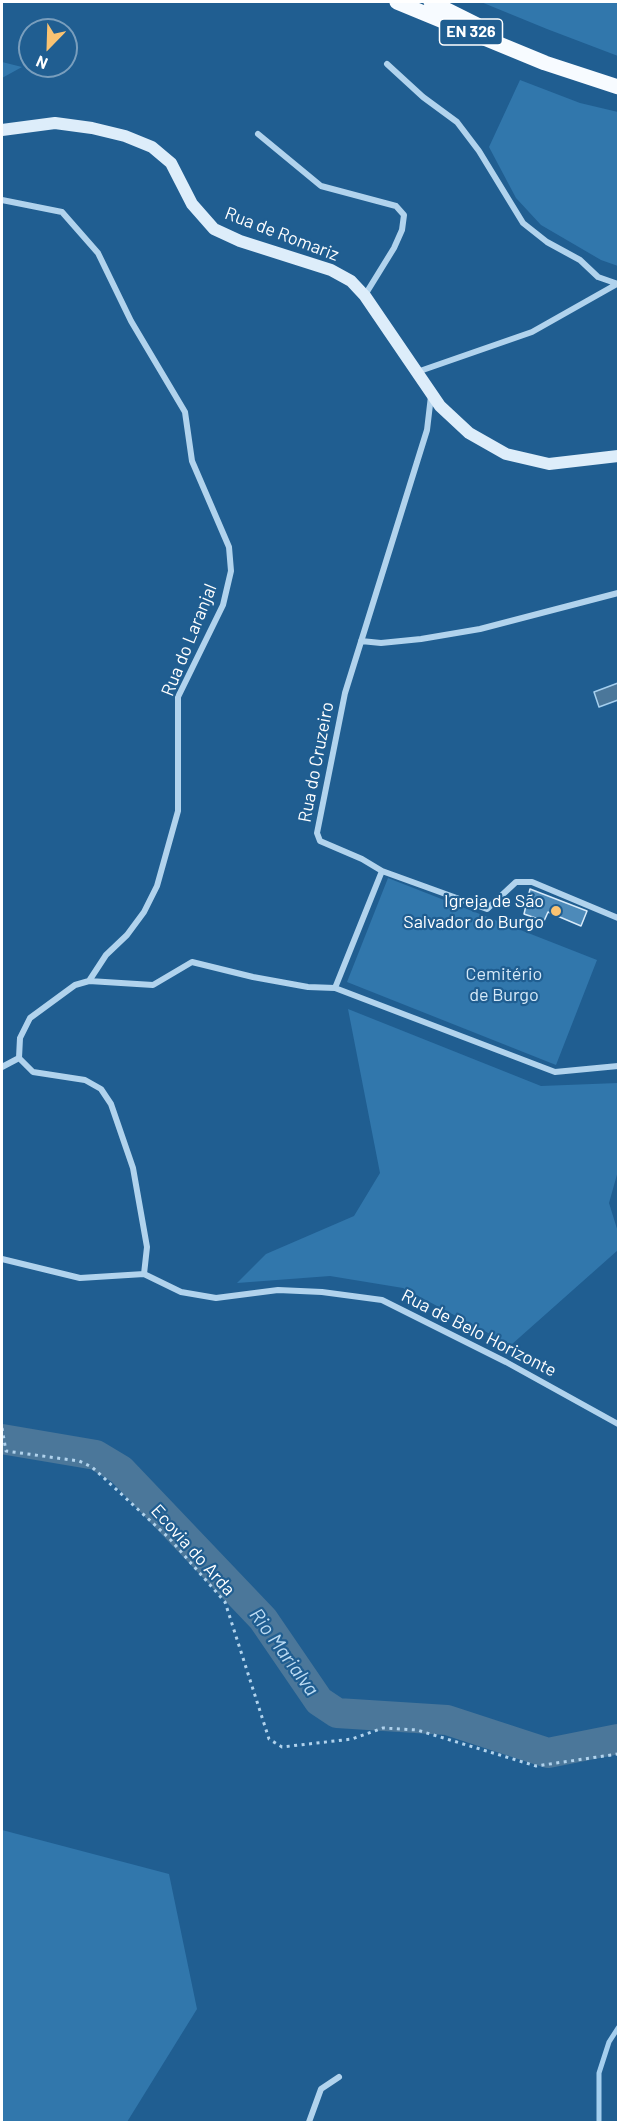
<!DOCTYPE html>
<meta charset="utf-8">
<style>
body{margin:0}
#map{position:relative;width:620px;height:2124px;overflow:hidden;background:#205e91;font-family:Barlow,sans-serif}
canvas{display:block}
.frame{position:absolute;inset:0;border:3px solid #fff;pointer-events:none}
.north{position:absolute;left:18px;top:18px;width:60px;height:60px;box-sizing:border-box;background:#205e91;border:2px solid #799ebd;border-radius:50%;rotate:203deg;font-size:16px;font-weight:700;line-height:24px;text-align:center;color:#fff}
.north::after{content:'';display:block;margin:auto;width:21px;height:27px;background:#fac372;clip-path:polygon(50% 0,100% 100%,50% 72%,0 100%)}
</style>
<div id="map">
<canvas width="620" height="2124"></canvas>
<div class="frame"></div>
<div class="north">N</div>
</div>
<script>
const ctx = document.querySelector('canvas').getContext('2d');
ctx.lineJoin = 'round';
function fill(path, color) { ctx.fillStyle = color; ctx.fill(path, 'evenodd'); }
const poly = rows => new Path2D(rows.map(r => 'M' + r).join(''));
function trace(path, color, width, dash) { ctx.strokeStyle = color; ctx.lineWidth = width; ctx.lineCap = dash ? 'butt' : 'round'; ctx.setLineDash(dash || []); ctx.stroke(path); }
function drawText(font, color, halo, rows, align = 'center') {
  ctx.font = font + ' Barlow,sans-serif'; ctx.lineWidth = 4.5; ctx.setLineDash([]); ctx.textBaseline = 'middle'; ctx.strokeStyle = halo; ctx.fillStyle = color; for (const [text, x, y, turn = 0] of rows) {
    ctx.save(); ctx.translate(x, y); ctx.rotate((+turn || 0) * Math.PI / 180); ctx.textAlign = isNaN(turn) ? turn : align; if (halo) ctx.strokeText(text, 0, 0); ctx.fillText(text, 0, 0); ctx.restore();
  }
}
const green = poly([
 [481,2,618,2,618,56,547,29],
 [2,62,22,67,2,78],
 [520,80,580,103,618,112,618,266,601,260,541,225,516,198,489,147],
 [388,878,597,960,556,1065,347,982],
 [348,1009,541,1086,618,1083,618,1171,609,1203,618,1232,618,1250,511,1345,403,1288,330,1276,237,1283,266,1254,354,1216,380,1173],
 [2,1830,169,1874,197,2009,127,2122,2,2122]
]);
const water = poly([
 [618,683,618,700,599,707,594,692,618,683]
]);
const stream = poly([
 [599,2122,599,2073,609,2042,618,2028]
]);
const river = poly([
 [2,1439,96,1455,121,1470,263,1619,319,1701,337,1713,447,1720,548,1753,618,1739]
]);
const building = poly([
 [530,889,587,911,581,926,548,912,544,921,524,914,530,889]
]);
const path = poly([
 [2,1428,6,1451,79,1461,92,1467,169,1538,225,1602,269,1739,282,1747,352,1739,383,1728,417,1730,536,1766,618,1754]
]);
const street = poly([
 [387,64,423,97,457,122,479,151,523,223,547,242,580,260,598,277,618,284],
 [258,134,321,186,396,206,404,215,402,230,394,248,365,295],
 [2,200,62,212,98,253,131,321,185,412,192,461,229,547,231,571,223,605,178,697,178,811,157,886,144,912,127,935,106,955,89,981],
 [417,372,532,332,617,284],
 [431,396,427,430,345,693,317,833,320,841,362,859,382,871,487,909,516,882,532,882,618,918],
 [361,641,381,643,421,639,480,629,618,593],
 [335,988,382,871],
 [2,1067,19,1058],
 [2,1259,80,1278,144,1274,181,1292,216,1298,278,1290,322,1292,382,1300,506,1362,618,1424],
 [144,1274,147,1247,133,1168,111,1104,101,1089,85,1080,33,1072,19,1058,20,1038,30,1018,75,985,89,981,153,985,192,962,253,977,308,987,335,988,555,1072,618,1066],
 [309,2122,321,2089,339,2077]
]);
const secondary = poly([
 [2,130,55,123,92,128,125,136,152,147,171,163,192,204,214,229,240,241,331,270,351,281,365,296,440,406,469,433,506,454,549,464,618,456]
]);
const primary = poly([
 [397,2,545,63,618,87],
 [431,2,477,25]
]);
const markers = [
 [556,911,6,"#fac372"]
];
const shields = [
 [471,32,63]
];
const shieldNames = [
 ["EN 326",471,32]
];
const streetNames = [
 ["Rua de Romariz",282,234,21],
 ["Rua do Laranjal",189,640,-68],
 ["Rua do Cruzeiro",316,762,-79],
 ["Rua de Belo Horizonte",479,1333,27],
 ["Ecovia do Arda",193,1550,48]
];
const poiNames = [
 ["Igreja de São",544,901],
 ["Salvador do Burgo",544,922]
];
const parkNames = [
 ["Cemitério",504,974],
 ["de Burgo",504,995]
];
const waterNames = [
 ["Rio Marialva",284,1652,54]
];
fill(green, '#3177ac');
fill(water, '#4b779a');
trace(water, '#a5cfee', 1.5);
trace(stream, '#a5cfee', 5);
trace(river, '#4b779a', 30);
fill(building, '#4d8ab9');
trace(building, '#d7eaf9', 1.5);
trace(path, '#b1d3ed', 3, [3, 4.5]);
trace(street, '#b1d3ed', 6);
trace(secondary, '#ddedfa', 12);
trace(primary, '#f7fbff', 15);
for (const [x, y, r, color] of markers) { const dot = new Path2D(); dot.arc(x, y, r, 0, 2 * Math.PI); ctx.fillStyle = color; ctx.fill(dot); trace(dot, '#205e91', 2); }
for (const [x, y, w] of shields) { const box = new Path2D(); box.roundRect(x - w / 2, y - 13, w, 26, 4.5); ctx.fillStyle = '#205e91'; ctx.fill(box); trace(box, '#fff', 1.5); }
drawText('bold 16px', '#fff', null, shieldNames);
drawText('18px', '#fff', '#205e91', streetNames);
drawText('18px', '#fff', '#205e91', poiNames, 'right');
drawText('18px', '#d7eaf9', '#205e91', parkNames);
drawText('italic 20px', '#bddcf4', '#205e91', waterNames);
</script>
